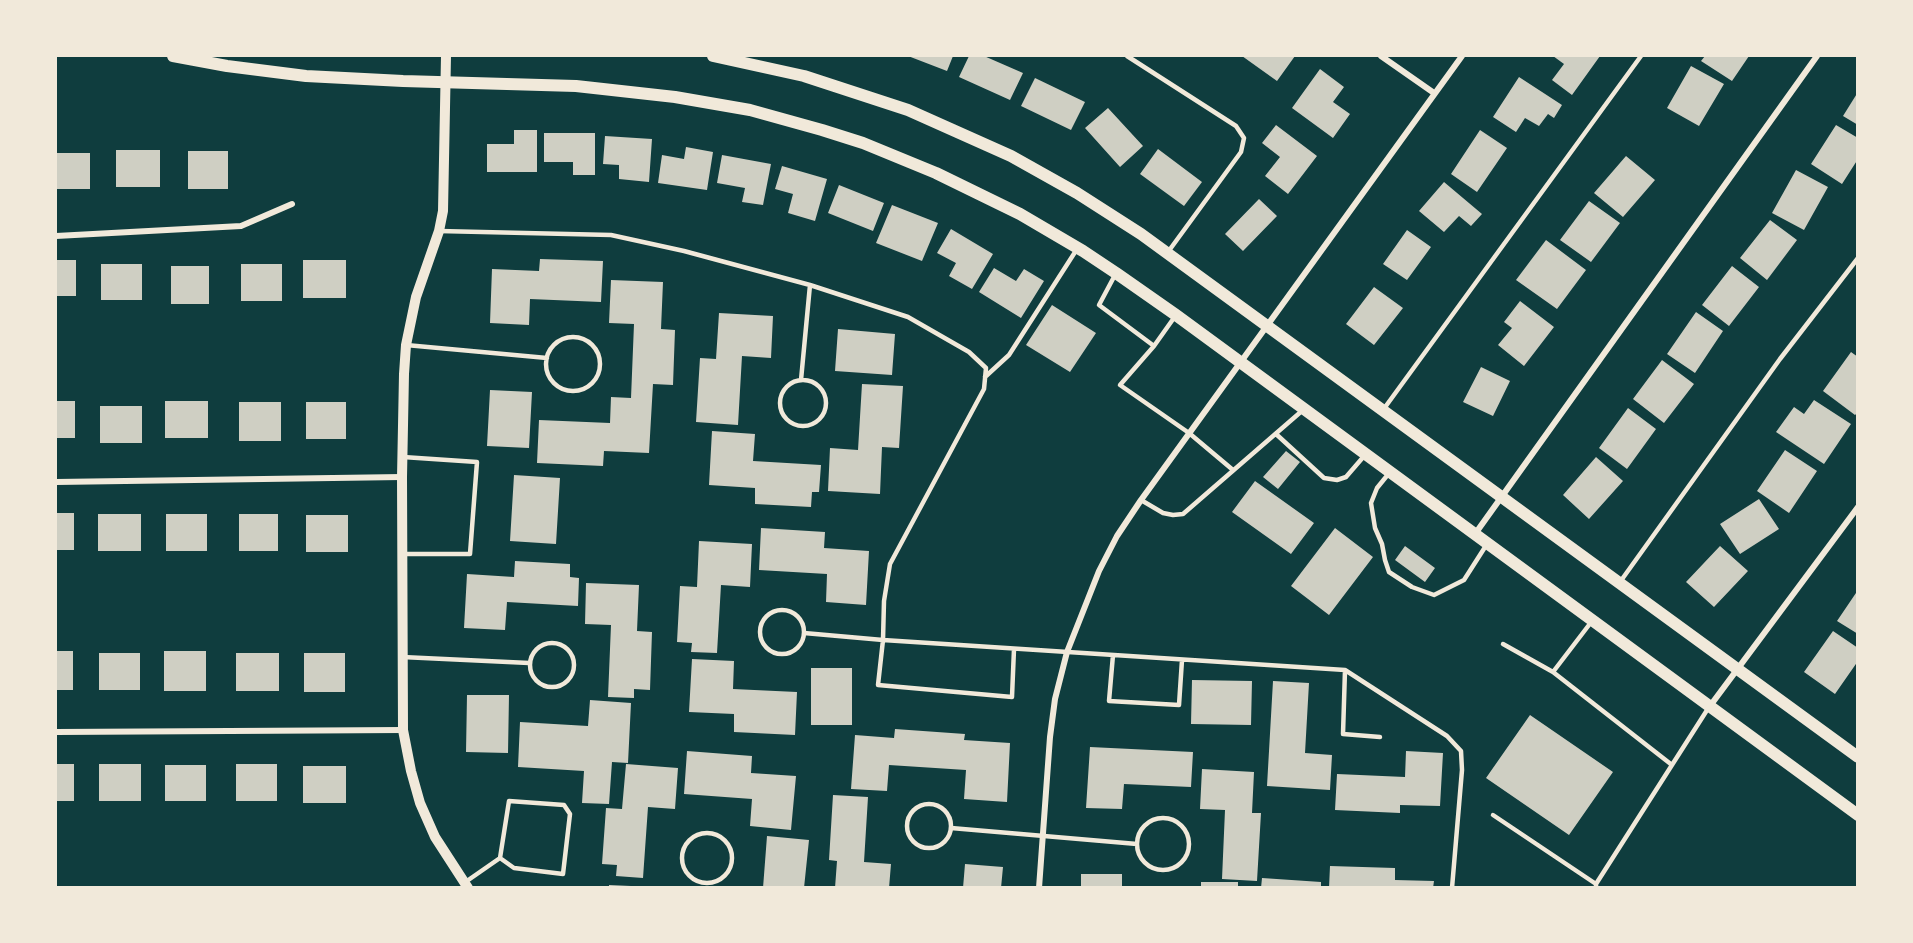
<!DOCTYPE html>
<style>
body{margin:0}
#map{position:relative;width:1913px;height:943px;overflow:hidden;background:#0f3d3e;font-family:"Open Sans",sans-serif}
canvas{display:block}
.frame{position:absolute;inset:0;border:57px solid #f1e9da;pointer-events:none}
</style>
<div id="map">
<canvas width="1913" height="943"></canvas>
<div class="frame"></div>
</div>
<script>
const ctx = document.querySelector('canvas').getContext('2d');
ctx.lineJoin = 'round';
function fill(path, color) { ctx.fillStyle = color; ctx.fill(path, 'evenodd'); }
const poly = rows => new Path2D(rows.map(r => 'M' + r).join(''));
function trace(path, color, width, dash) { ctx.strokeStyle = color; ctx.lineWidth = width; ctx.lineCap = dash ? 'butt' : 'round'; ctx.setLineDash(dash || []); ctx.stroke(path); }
const building = poly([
 [908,56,953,56,947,71],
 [969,56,984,56,1023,73,1010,100,959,77],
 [1242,56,1295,56,1277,81],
 [1553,56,1600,56,1572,95,1552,80,1564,64],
 [1705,56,1749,56,1732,81,1701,61],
 [1691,66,1724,84,1699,126,1667,108],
 [1320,69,1344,87,1333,102,1350,114,1333,138,1292,108],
 [1519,77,1562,105,1554,118,1548,114,1539,126,1525,118,1516,132,1493,117],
 [1035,78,1085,102,1071,130,1021,106],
 [1858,92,1858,125,1843,116],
 [1108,108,1143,146,1120,167,1085,128],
 [1276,125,1317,156,1288,194,1265,176,1280,157,1262,143],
 [1836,125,1858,138,1858,159,1842,184,1811,164],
 [514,130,537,130,537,172,487,172,487,144,514,144],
 [1480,130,1507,148,1477,192,1451,174],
 [544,133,595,133,595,175,573,175,573,162,544,162],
 [605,136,652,139,649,182,619,179,619,165,603,164],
 [686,147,713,152,707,190,658,183,662,155,684,159],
 [1158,149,1202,182,1184,206,1140,174],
 [116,150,160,150,160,187,116,187],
 [188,151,228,151,228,189,188,189],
 [56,153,90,153,90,189,56,189],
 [722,155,771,164,763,205,742,202,745,188,717,183],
 [1626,156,1655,180,1623,217,1594,193],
 [782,166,827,179,815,221,788,213,793,194,775,189],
 [1796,170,1828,187,1804,230,1772,213],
 [1444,182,1482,214,1471,226,1459,216,1444,232,1419,211],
 [839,185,884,203,873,231,828,213],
 [1259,199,1277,216,1243,251,1225,234],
 [1589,201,1620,223,1591,262,1560,240],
 [892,205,938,223,922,261,876,243],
 [1770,220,1797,240,1767,280,1740,258],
 [951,229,993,254,972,289,949,276,956,263,937,253],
 [1407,230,1431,247,1407,280,1383,264],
 [1546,240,1586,270,1557,309,1516,280],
 [540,259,603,261,601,302,530,299,529,325,490,323,492,269,539,271],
 [56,260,76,260,76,296,56,296],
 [303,260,346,260,346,298,303,298],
 [101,264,142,264,142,300,101,300],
 [241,264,282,264,282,301,241,301],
 [171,266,209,266,209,304,171,304],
 [1732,266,1759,287,1729,326,1702,305],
 [994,268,1016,281,1024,269,1044,281,1021,318,979,292],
 [611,280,663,282,661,329,675,330,673,385,653,384,649,453,604,451,603,466,537,463,539,420,610,423,611,397,631,398,634,324,609,323],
 [1374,287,1403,308,1374,345,1346,324],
 [1520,301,1554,327,1524,366,1498,345,1512,328,1504,322],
 [1052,305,1096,333,1070,372,1026,345],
 [1696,312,1723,331,1695,373,1667,354],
 [719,313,773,316,771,358,742,356,738,425,696,422,700,358,716,359],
 [838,329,895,334,892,375,835,371],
 [1851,352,1858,357,1858,412,1855,415,1823,391],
 [1662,360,1694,384,1664,423,1633,399],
 [1481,367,1510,381,1493,416,1463,402],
 [862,384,903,386,899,448,882,447,880,494,828,491,830,448,858,450],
 [490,390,532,392,529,448,487,446],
 [1814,400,1851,424,1824,464,1776,432,1794,407,1804,414],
 [56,401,75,401,75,438,56,438],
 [165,401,208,401,208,438,165,438],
 [239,402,281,402,281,441,239,441],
 [306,402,346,402,346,439,306,439],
 [100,406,142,406,142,443,100,443],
 [1628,408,1656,429,1627,469,1599,448],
 [712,431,755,434,753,461,821,465,819,492,812,492,811,507,755,504,755,488,709,485],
 [1785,450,1817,471,1789,513,1757,491],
 [1286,451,1300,462,1278,489,1263,477],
 [1596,457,1623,481,1589,519,1563,495],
 [514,475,560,478,556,544,510,541],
 [1255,481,1314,523,1291,554,1232,512],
 [1759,499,1779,529,1740,554,1720,524],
 [56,513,74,513,74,550,56,550],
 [98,514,141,514,141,551,98,551],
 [166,514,207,514,207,551,166,551],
 [239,514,278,514,278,551,239,551],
 [306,515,348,515,348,552,306,552],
 [761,528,825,532,824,548,869,551,866,605,826,602,827,574,759,570],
 [1335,528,1373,557,1329,615,1291,586],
 [699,541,752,544,750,587,721,585,717,653,691,652,692,643,677,642,680,586,697,587],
 [1405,546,1435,568,1425,582,1395,560],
 [1720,546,1748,571,1714,607,1686,582],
 [515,561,570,564,570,577,579,578,578,606,507,602,505,630,464,628,467,574,514,577],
 [586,583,639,585,637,631,652,632,650,690,634,689,634,698,608,697,611,625,585,624],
 [1858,590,1858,634,1837,621],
 [1833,631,1858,648,1858,661,1835,694,1804,672],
 [56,651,73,651,73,690,56,690],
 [164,651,206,651,206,691,164,691],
 [99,653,140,653,140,690,99,690],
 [236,653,279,653,279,691,236,691],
 [304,653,345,653,345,692,304,692],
 [692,659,734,661,733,689,797,692,795,735,734,732,734,714,689,712],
 [811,668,852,668,852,725,811,725],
 [1192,680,1252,681,1251,725,1191,724],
 [1273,681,1309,683,1305,753,1332,755,1330,790,1267,786],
 [467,695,509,695,508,753,466,752],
 [590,700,631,703,628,763,612,762,609,804,582,803,584,771,518,767,520,722,588,726],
 [1530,715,1613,772,1569,835,1486,778],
 [895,729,965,734,964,740,1010,743,1007,802,964,799,966,770,889,765,887,791,851,789,855,735,894,738],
 [1090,747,1193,752,1191,787,1124,784,1122,809,1086,808],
 [687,751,752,756,751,773,796,776,791,830,750,826,752,799,684,794],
 [1406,751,1443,753,1440,806,1400,805,1400,813,1335,810,1337,774,1405,777],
 [56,764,74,764,74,801,56,801],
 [99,764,141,764,141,801,99,801],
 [236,764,277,764,277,801,236,801],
 [626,764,678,768,675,809,648,807,643,878,616,876,617,865,602,864,606,808,622,809],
 [165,765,206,765,206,801,165,801],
 [303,766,346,766,346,803,303,803],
 [1202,769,1254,772,1252,813,1261,813,1257,881,1222,879,1225,810,1200,809],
 [833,795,868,797,864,862,891,864,889,888,835,888,837,861,829,860],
 [767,836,809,840,804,888,763,888],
 [965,864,1003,867,1001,888,963,888],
 [1330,866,1395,868,1395,880,1434,881,1433,888,1329,888],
 [1081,874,1122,874,1122,888,1081,888],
 [1262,878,1321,882,1321,888,1261,888],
 [1201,882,1238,882,1238,888,1201,888],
 [609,885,631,886,631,888,609,888]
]);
const service = poly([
 [1127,56,1236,126,1244,138,1241,152,1168,252],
 [439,231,611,235,684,251,810,285,908,317,969,352,986,368,984,389,890,564,884,601,883,640,1345,670,1447,736,1461,751,1462,770,1452,888],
 [1115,275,1099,305,1154,346],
 [1176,315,1154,346,1120,385,1189,433,1233,470],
 '546 364a27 27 0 1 1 54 0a27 27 0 1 1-54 0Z',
 [406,345,547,358],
 [985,377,1009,355,1077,249],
 [801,380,810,285],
 '780 403a23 23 0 1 1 46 0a23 23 0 1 1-46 0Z',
 [1383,410,1641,56],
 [1276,434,1324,478,1337,480,1346,477,1365,455],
 [1390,472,1377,488,1371,503,1375,528,1382,544,1385,560,1389,572,1412,587,1434,595,1464,580,1487,544],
 [1141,500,1163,513,1173,515,1183,514,1303,410],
 [402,554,470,554,477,462,403,457],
 [1620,582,1780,359,1858,258],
 '760 632a22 22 0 1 1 44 0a22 22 0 1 1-44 0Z',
 [804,633,883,640,878,685,1012,697,1014,649],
 '530 665a22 22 0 1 1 44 0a22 22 0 1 1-44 0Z',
 [1503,644,1553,672,1672,765],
 [1113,655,1109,701,1179,705,1182,660],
 [402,657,529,663],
 [1345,670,1343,734,1380,737],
 [1553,672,1592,621],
 '907 826a22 22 0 1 1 44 0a22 22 0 1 1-44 0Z',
 [1493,815,1596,884],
 '1137 844a26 26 0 1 1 52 0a26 26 0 1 1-52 0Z',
 [951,828,1137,844],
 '682 858a25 25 0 1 1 50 0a25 25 0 1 1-50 0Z',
 [464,883,500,858,509,801,564,805,570,814,563,874,514,868,500,858],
 [1596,888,1596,884,1709,707]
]);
const minor = poly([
 [1381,56,1434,93],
 [56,236,241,226,292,204],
 [56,482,402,477],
 [1475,534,1817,56],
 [1710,706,1858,507],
 [56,732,403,730],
 [1039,888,1050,737,1055,699,1067,652,1099,571,1117,536,1141,500,1462,56]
]);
const tertiary = poly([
 [446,56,443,211,439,231,416,297,406,345,404,374,402,477,403,730,411,771,420,803,435,837,468,888]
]);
const secondary = poly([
 [173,56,227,66,306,76,403,81,576,86,675,97,750,110,822,130,863,143,936,173,1020,214,1083,251,1116,273,1176,315,1858,815],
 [713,56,804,76,908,110,1011,156,1077,193,1141,234,1858,757]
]);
fill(building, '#cfcfc3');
trace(service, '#f1e9da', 4.5);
trace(minor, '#f1e9da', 6);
trace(tertiary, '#f1e9da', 10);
trace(secondary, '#f1e9da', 12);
</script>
